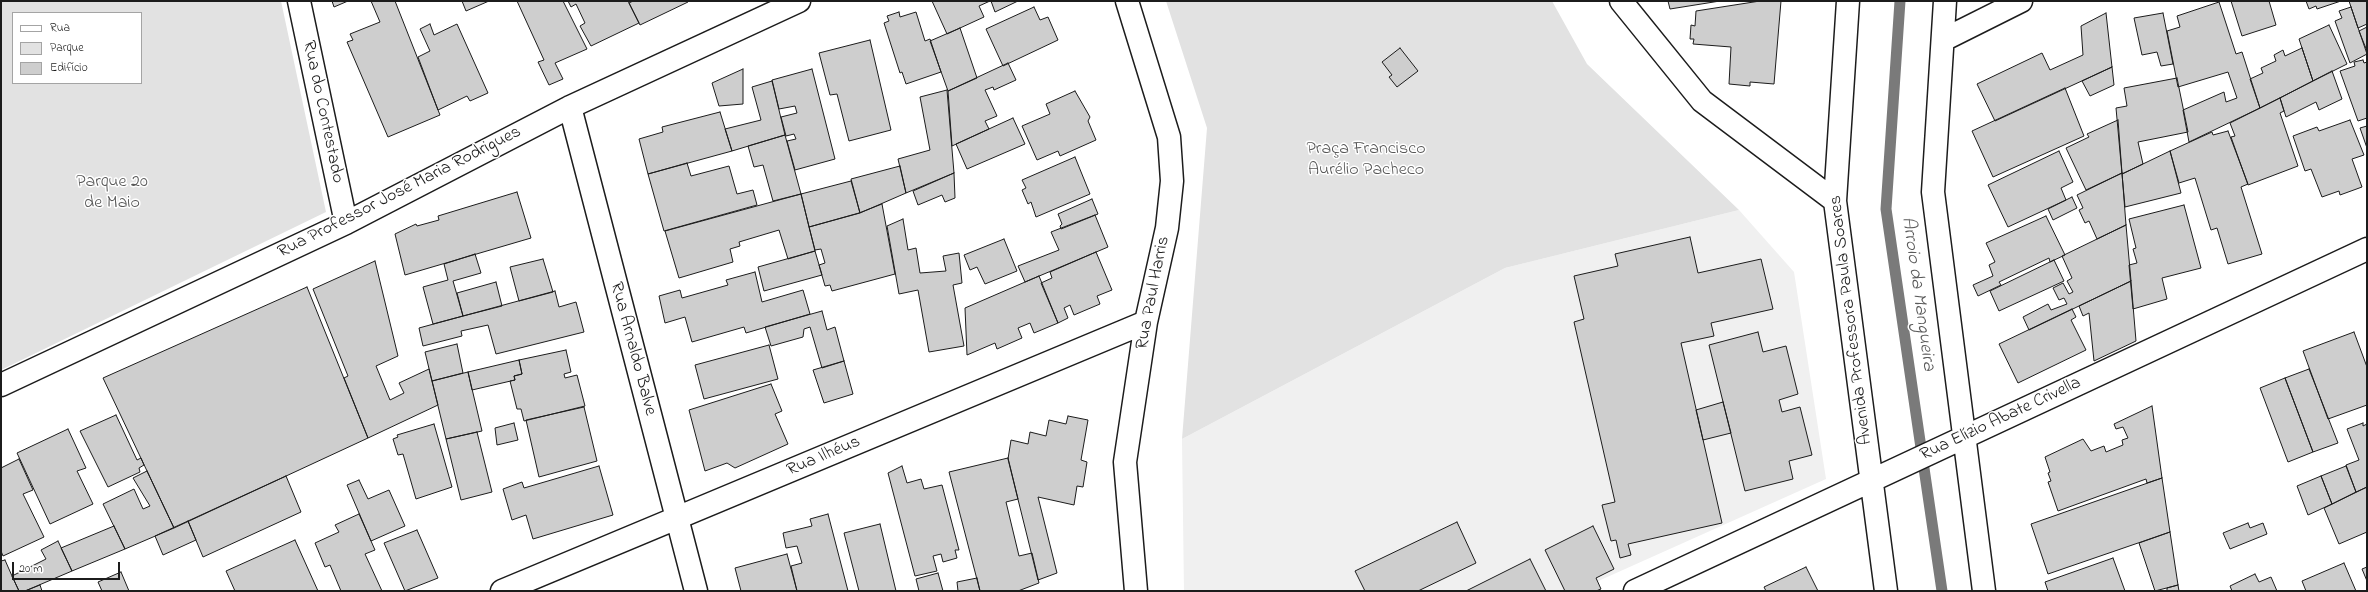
<!DOCTYPE html>
<meta charset="utf-8">
<style>
body{margin:0}
#map{position:relative;width:2368px;height:592px;overflow:hidden;background:#fff;font-family:"Indie Flower",sans-serif}
canvas{display:block}
.frame{position:absolute;inset:0;border:2px solid #1c1c1c;pointer-events:none}
.legend{position:absolute;left:12px;top:12px;width:130px;height:72px;box-sizing:border-box;background:#fff;border:1px solid #a4a4a4;margin:0;padding:5px 7px;list-style:none;font-size:12px;color:#1c1c1c}
.legend li{display:flex;align-items:center;gap:8px;height:20px}
.legend b{width:20px;border:1px solid #a4a4a4}
.scale{position:absolute;left:12px;top:562px;width:108px;height:18px;box-sizing:border-box;border:2px solid #1c1c1c;border-top:0;padding-left:5px;font-size:12px;line-height:14px;white-space:nowrap;color:#1c1c1c;-webkit-text-stroke:3px #fff;paint-order:stroke}
</style>
<div id="map">
<canvas width="2368" height="592"></canvas>
<div class="frame"></div>
<ul class="legend">
<li><b style="height:5px;background:#fff"></b>Rua</li>
<li><b style="height:11px;background:#e2e2e2"></b>Parque</li>
<li><b style="height:11px;background:#cecece"></b>Edifício</li>
</ul>
<div class="scale">20 m</div>
</div>
<script>
const ctx = document.querySelector('canvas').getContext('2d');
ctx.lineJoin = 'round';
function fill(path, color) { ctx.fillStyle = color; ctx.fill(path, 'evenodd'); }
const poly = rows => new Path2D(rows.map(r => 'M' + r).join(''));
function trace(path, color, width, dash) { ctx.strokeStyle = color; ctx.lineWidth = width; ctx.lineCap = dash ? 'butt' : 'round'; ctx.setLineDash(dash || []); ctx.stroke(path); }
function drawText(font, color, halo, rows, align = 'center') {
  ctx.font = font + ' "Indie Flower",sans-serif'; ctx.lineWidth = 3; ctx.setLineDash([]); ctx.textBaseline = 'middle'; ctx.strokeStyle = halo; ctx.fillStyle = color; for (const [text, x, y, turn = 0] of rows) {
    ctx.save(); ctx.translate(x, y); ctx.rotate((+turn || 0) * Math.PI / 180); ctx.textAlign = isNaN(turn) ? turn : align; if (halo) ctx.strokeText(text, 0, 0); ctx.fillText(text, 0, 0); ctx.restore();
  }
}
const built = poly([
 [1739,210,1794,272,1826,479,1576,591,1184,591,1182,439,1505,268]
]);
const green = poly([
 [1,1,281,1,326,212,1,370],
 [13,13,141,13,141,83,13,83],
 [1166,1,1552,1,1587,64,1739,210,1505,268,1182,439,1207,128]
]);
const stream = poly([
 [1900,1,1886,209,1942,591]
]);
const building = poly([
 [332,1,348,1,334,7,332,1],
 [371,1,395,1,440,115,388,137,347,42,353,40,350,34,380,22,371,1],
 [462,1,489,1,466,11,462,1],
 [517,1,563,1,587,49,555,63,563,79,549,85,538,62,544,60,517,1],
 [568,1,628,1,639,23,591,46,580,26,585,23,576,4,571,7,568,1],
 [633,1,688,1,688,2,640,25,629,3,633,1],
 [932,1,990,1,979,6,984,17,947,34,932,1],
 [991,1,1018,1,995,12,991,1],
 [1668,1,1720,1,1670,9,1668,1],
 [1760,1,1781,1,1774,84,1750,82,1750,86,1729,84,1731,47,1693,44,1694,39,1690,39,1691,25,1695,26,1696,11,1760,1],
 [2231,1,2269,1,2276,25,2242,36,2231,1],
 [2306,1,2341,1,2317,9,2316,6,2309,9,2306,1],
 [2349,1,2367,1,2367,24,2358,28,2349,1],
 [2219,2,2236,54,2242,52,2260,108,2189,142,2183,110,2224,92,2226,102,2237,98,2228,72,2178,87,2167,31,2180,27,2177,16,2219,2],
 [1034,7,1040,20,1048,17,1058,40,1003,66,986,29,1034,7],
 [2351,7,2367,54,2350,63,2335,21,2342,18,2339,11,2351,7],
 [899,12,900,17,916,12,925,41,930,39,941,72,906,84,902,72,900,73,884,23,889,21,887,16,899,12],
 [2106,13,2112,67,1995,121,1977,84,2042,53,2050,70,2083,55,2081,26,2106,13],
 [2163,13,2173,64,2161,66,2157,52,2142,55,2134,18,2163,13],
 [430,24,434,35,457,24,488,93,470,101,467,96,438,110,418,57,430,51,420,29,430,24],
 [2329,25,2347,64,2313,81,2299,39,2329,25],
 [2367,27,2367,51,2359,31,2367,27],
 [960,28,977,78,948,91,930,41,960,28],
 [870,40,891,130,849,141,837,94,830,95,819,53,870,40],
 [1400,48,1418,71,1397,87,1389,77,1392,75,1382,62,1400,48],
 [2302,48,2313,81,2260,108,2250,79,2263,73,2261,68,2276,61,2274,55,2283,50,2285,56,2302,48],
 [2363,60,2364,63,2367,62,2367,118,2358,121,2340,71,2355,66,2354,62,2363,60],
 [1008,63,1016,80,994,90,993,87,985,90,997,116,985,121,989,129,952,146,948,91,1008,63],
 [2112,67,2114,85,2090,96,2082,81,2112,67],
 [743,69,743,104,719,106,712,83,743,69],
 [812,69,835,159,795,170,787,141,796,139,794,134,786,136,781,117,797,113,795,106,779,109,772,80,812,69],
 [2332,71,2342,99,2319,110,2316,102,2286,117,2280,98,2332,71],
 [2177,78,2188,132,2138,142,2143,164,2122,174,2116,108,2127,106,2124,88,2177,78],
 [772,81,785,135,732,151,725,129,761,120,752,87,772,81],
 [2065,88,2084,136,1993,177,1972,131,2065,88],
 [947,90,954,173,906,193,898,159,930,150,920,97,947,90],
 [1075,91,1090,117,1088,121,1096,140,1060,156,1058,151,1037,160,1022,126,1050,114,1046,104,1075,91],
 [2280,98,2284,111,2280,113,2298,166,2248,185,2231,137,2235,136,2230,123,2280,98],
 [720,112,732,151,648,174,639,139,663,132,662,127,720,112],
 [1013,118,1025,144,967,169,956,144,1013,118],
 [2118,120,2122,173,2086,190,2066,148,2089,137,2087,134,2118,120],
 [2350,120,2364,155,2352,159,2362,187,2340,195,2339,191,2322,197,2311,169,2305,171,2293,136,2317,127,2319,131,2350,120],
 [2367,126,2367,148,2360,128,2367,126],
 [2228,131,2248,184,2241,187,2262,254,2228,264,2217,228,2211,230,2195,178,2179,183,2170,151,2212,132,2213,135,2228,131],
 [785,135,801,194,773,201,763,165,754,167,748,146,785,135],
 [2059,151,2073,182,2061,188,2066,200,2008,227,1988,185,2059,151],
 [2170,151,2181,193,2125,207,2122,174,2170,151],
 [1075,157,1090,194,1036,217,1031,202,1028,204,1022,190,1026,188,1022,180,1075,157],
 [687,163,691,176,729,166,737,194,753,190,757,205,664,231,648,174,687,163],
 [900,166,906,193,860,213,851,179,900,166],
 [954,173,955,198,945,202,942,195,918,205,913,191,954,173],
 [2122,173,2126,225,2097,239,2089,221,2085,223,2079,210,2083,208,2077,195,2122,173],
 [851,181,860,213,809,227,801,194,851,181],
 [517,192,531,238,405,275,395,234,416,224,417,226,439,220,438,216,517,192],
 [801,194,815,251,788,259,779,230,739,242,740,246,730,249,733,262,679,278,665,231,801,194],
 [2072,197,2077,208,2053,220,2048,209,2072,197],
 [1092,199,1098,214,1061,229,1060,226,1062,224,1058,214,1092,199],
 [882,204,895,274,832,291,830,285,825,286,819,265,825,263,821,249,815,250,809,227,859,213,882,204],
 [2184,205,2201,268,2162,278,2167,299,2133,309,2129,265,2137,263,2133,249,2136,248,2129,219,2184,205],
 [1095,215,1108,247,1025,282,1018,266,1059,250,1051,232,1095,215],
 [2046,216,2065,255,2050,262,2049,258,1999,282,2001,285,1978,296,1973,285,1993,276,1989,265,1995,262,1986,243,2046,216],
 [903,219,908,250,916,248,920,273,946,271,943,256,959,253,962,283,953,285,964,346,929,352,918,290,899,294,887,226,903,219],
 [2126,225,2131,281,2029,330,2023,317,2048,304,2051,310,2067,304,2064,298,2059,300,2053,288,2063,283,2069,294,2073,292,2067,281,2072,278,2062,256,2126,225],
 [1690,237,1698,273,1761,259,1773,309,1711,323,1714,336,1681,343,1722,523,1628,544,1631,555,1620,558,1616,540,1611,541,1602,505,1615,502,1574,322,1584,319,1574,276,1618,266,1615,254,1690,237],
 [1004,239,1017,271,985,284,977,267,970,270,964,255,1004,239],
 [815,251,822,275,764,291,758,267,815,251],
 [1096,252,1112,290,1097,296,1100,304,1074,315,1070,305,1064,308,1068,318,1058,323,1041,283,1052,278,1050,272,1096,252],
 [475,254,481,273,453,281,463,316,433,324,423,287,448,280,444,264,475,254],
 [543,259,553,292,519,301,510,267,543,259],
 [2054,260,2064,281,1999,311,1990,291,2054,260],
 [375,261,398,356,376,366,390,400,404,393,399,383,429,369,438,405,368,438,344,378,348,376,313,289,375,261],
 [755,272,762,302,803,290,810,314,746,333,744,327,692,342,685,317,665,323,659,296,680,290,682,298,728,285,726,280,755,272],
 [1039,276,1058,323,1034,333,1030,323,1018,328,1022,338,997,349,995,343,967,355,965,308,1039,276],
 [2131,281,2136,341,2094,361,2089,313,2083,316,2079,306,2131,281],
 [496,282,502,306,463,316,457,293,496,282],
 [307,287,368,438,174,528,103,378,307,287],
 [555,291,559,307,576,302,584,332,496,354,488,325,461,331,462,336,423,346,419,328,555,291],
 [2072,309,2076,317,2071,320,2086,350,2018,383,1999,344,2072,309],
 [822,311,827,330,835,327,844,361,822,368,810,327,804,329,803,337,771,346,765,327,822,311],
 [1758,332,1763,352,1786,346,1798,394,1779,400,1782,412,1800,407,1812,455,1789,461,1793,479,1745,491,1709,345,1758,332],
 [2354,332,2367,367,2367,405,2328,419,2303,351,2354,332],
 [457,344,463,373,432,381,425,352,457,344],
 [769,345,778,379,704,399,695,365,769,345],
 [566,350,571,372,564,374,565,378,577,375,585,406,524,421,521,409,517,409,510,381,515,380,514,376,522,374,519,360,566,350],
 [519,360,522,374,514,376,515,380,472,390,468,372,519,360],
 [844,361,853,394,824,403,813,370,844,361],
 [2309,369,2338,443,2313,452,2285,378,2309,369],
 [468,372,482,431,446,439,432,381,468,372],
 [2285,378,2313,452,2288,462,2260,388,2285,378],
 [771,384,782,411,775,414,788,444,735,468,727,463,705,471,689,410,771,384],
 [1723,402,1731,433,1703,440,1696,410,1723,402],
 [2152,406,2162,478,2147,483,2146,479,2058,511,2048,482,2051,481,2048,473,2050,472,2045,457,2083,439,2091,451,2104,446,2106,452,2123,445,2122,440,2128,438,2123,427,2116,429,2114,424,2152,406],
 [584,407,597,461,539,477,526,420,584,407],
 [116,415,137,460,141,458,144,465,139,468,140,472,108,487,80,431,116,415],
 [1068,416,1088,420,1081,460,1087,462,1083,487,1077,486,1074,505,1038,497,1057,573,1038,580,1008,459,1011,440,1028,444,1030,432,1046,436,1049,420,1066,424,1068,416],
 [514,423,518,440,497,445,495,428,514,423],
 [2363,423,2363,426,2367,424,2367,487,2356,492,2346,465,2359,460,2347,429,2363,423],
 [434,424,452,487,416,499,403,454,398,455,393,439,398,437,397,435,434,424],
 [68,429,86,468,77,471,93,504,50,524,17,453,68,429],
 [477,432,492,492,461,500,446,439,477,432],
 [1008,458,1018,499,1006,502,1019,556,1032,553,1039,583,1018,591,980,591,949,472,1008,458],
 [19,459,33,490,23,494,44,537,3,556,1,551,1,468,19,459],
 [599,466,613,515,533,539,526,515,512,520,503,489,522,482,524,488,599,466],
 [902,466,907,483,921,479,924,489,942,485,959,550,955,550,957,558,943,562,941,554,933,556,937,571,915,576,888,473,902,466],
 [2346,466,2356,492,2332,504,2321,476,2346,466],
 [147,471,174,528,125,549,103,504,134,489,143,509,150,506,133,478,147,471],
 [286,476,301,512,203,557,188,521,286,476],
 [2321,476,2332,504,2308,515,2297,486,2321,476],
 [2162,478,2170,532,2048,574,2031,524,2162,478],
 [359,480,368,499,389,490,405,526,371,541,347,485,359,480],
 [2367,487,2367,532,2339,544,2324,508,2367,487],
 [359,514,375,550,365,554,382,591,341,591,330,565,325,567,315,543,339,532,335,525,359,514],
 [828,514,848,591,797,591,791,566,802,563,797,546,786,548,783,533,812,526,810,519,828,514],
 [188,521,196,540,163,555,155,536,188,521],
 [1457,522,1476,563,1418,591,1365,591,1355,571,1457,522],
 [2248,523,2250,528,2263,523,2267,534,2230,549,2223,533,2248,523],
 [880,524,896,591,859,591,844,533,880,524],
 [114,526,125,549,72,571,61,548,114,526],
 [1593,526,1614,569,1596,578,1601,589,1596,591,1565,591,1545,550,1593,526],
 [417,530,438,578,405,591,384,543,417,530],
 [2170,532,2178,585,2155,591,2139,543,2170,532],
 [295,540,318,591,235,591,226,571,295,540],
 [58,541,72,571,25,591,19,591,12,576,46,559,41,550,58,541],
 [787,554,797,591,741,591,735,568,787,554],
 [2113,558,2125,591,2048,591,2045,582,2113,558],
 [1530,559,1546,591,1466,591,1530,559],
 [5,560,12,576,19,591,1,591,1,561,5,560],
 [2344,563,2356,591,2306,591,2302,581,2344,563],
 [1806,567,1818,591,1766,591,1764,587,1806,567],
 [2367,567,2367,581,2362,569,2367,567],
 [121,572,129,591,102,591,98,582,121,572],
 [938,573,943,591,919,591,916,579,938,573],
 [2255,574,2259,582,2271,577,2277,591,2232,591,2230,586,2255,574],
 [977,578,980,591,958,591,957,582,977,578],
 [40,585,42,591,25,591,40,585],
 [2178,585,2179,591,2167,591,2167,588,2178,585]
]);
const minor = poly([
 [299,1,346,223],
 [1127,1,1169,137,1172,181,1167,228,1146,322,1125,462,1136,591],
 [1621,1,1702,101,1835,201],
 [1848,1,1835,201,1886,591],
 [1945,1,1933,192,1984,591],
 [1943,40,2021,1],
 [570,107,696,591],
 [1,385,346,223,570,107,799,1],
 [502,591,1146,322],
 [1635,591,2367,249]
]);
const streetNames = [
 ["Rua do Contestado",322,112,78],
 ["Rua Professor José Maria Rodrigues",400,193,-27],
 ["Rua Paul Harris",1154,293,-79],
 ["Avenida Professora Paula Soares",1852,320,-97],
 ["Rua Arnaldo Balve",632,349,75],
 ["Rua Elízio Abate Crivella",2001,420,-25],
 ["Rua Ilhéus",824,457,-23]
];
const parkNames = [
 ["Praça Francisco",1366,150],
 ["Aurélio Pacheco",1366,171],
 ["Parque 20",112,183],
 ["de Maio",112,204]
];
const waterNames = [
 ["Arroio da Mangueira",1917,294,82]
];
fill(built, '#f0f0f0');
fill(green, '#e2e2e2');
trace(stream, '#7a7a7a', 11);
fill(building, '#cecece');
trace(building, '#1c1c1c', 1);
trace(minor, '#1c1c1c', 25);
trace(minor, '#fff', 22);
drawText('18px', '#1c1c1c', '#fff', streetNames);
drawText('18px', '#575757', '#fff', parkNames);
drawText('italic 19px', '#5a5a5a', '#fff', waterNames);
</script>
